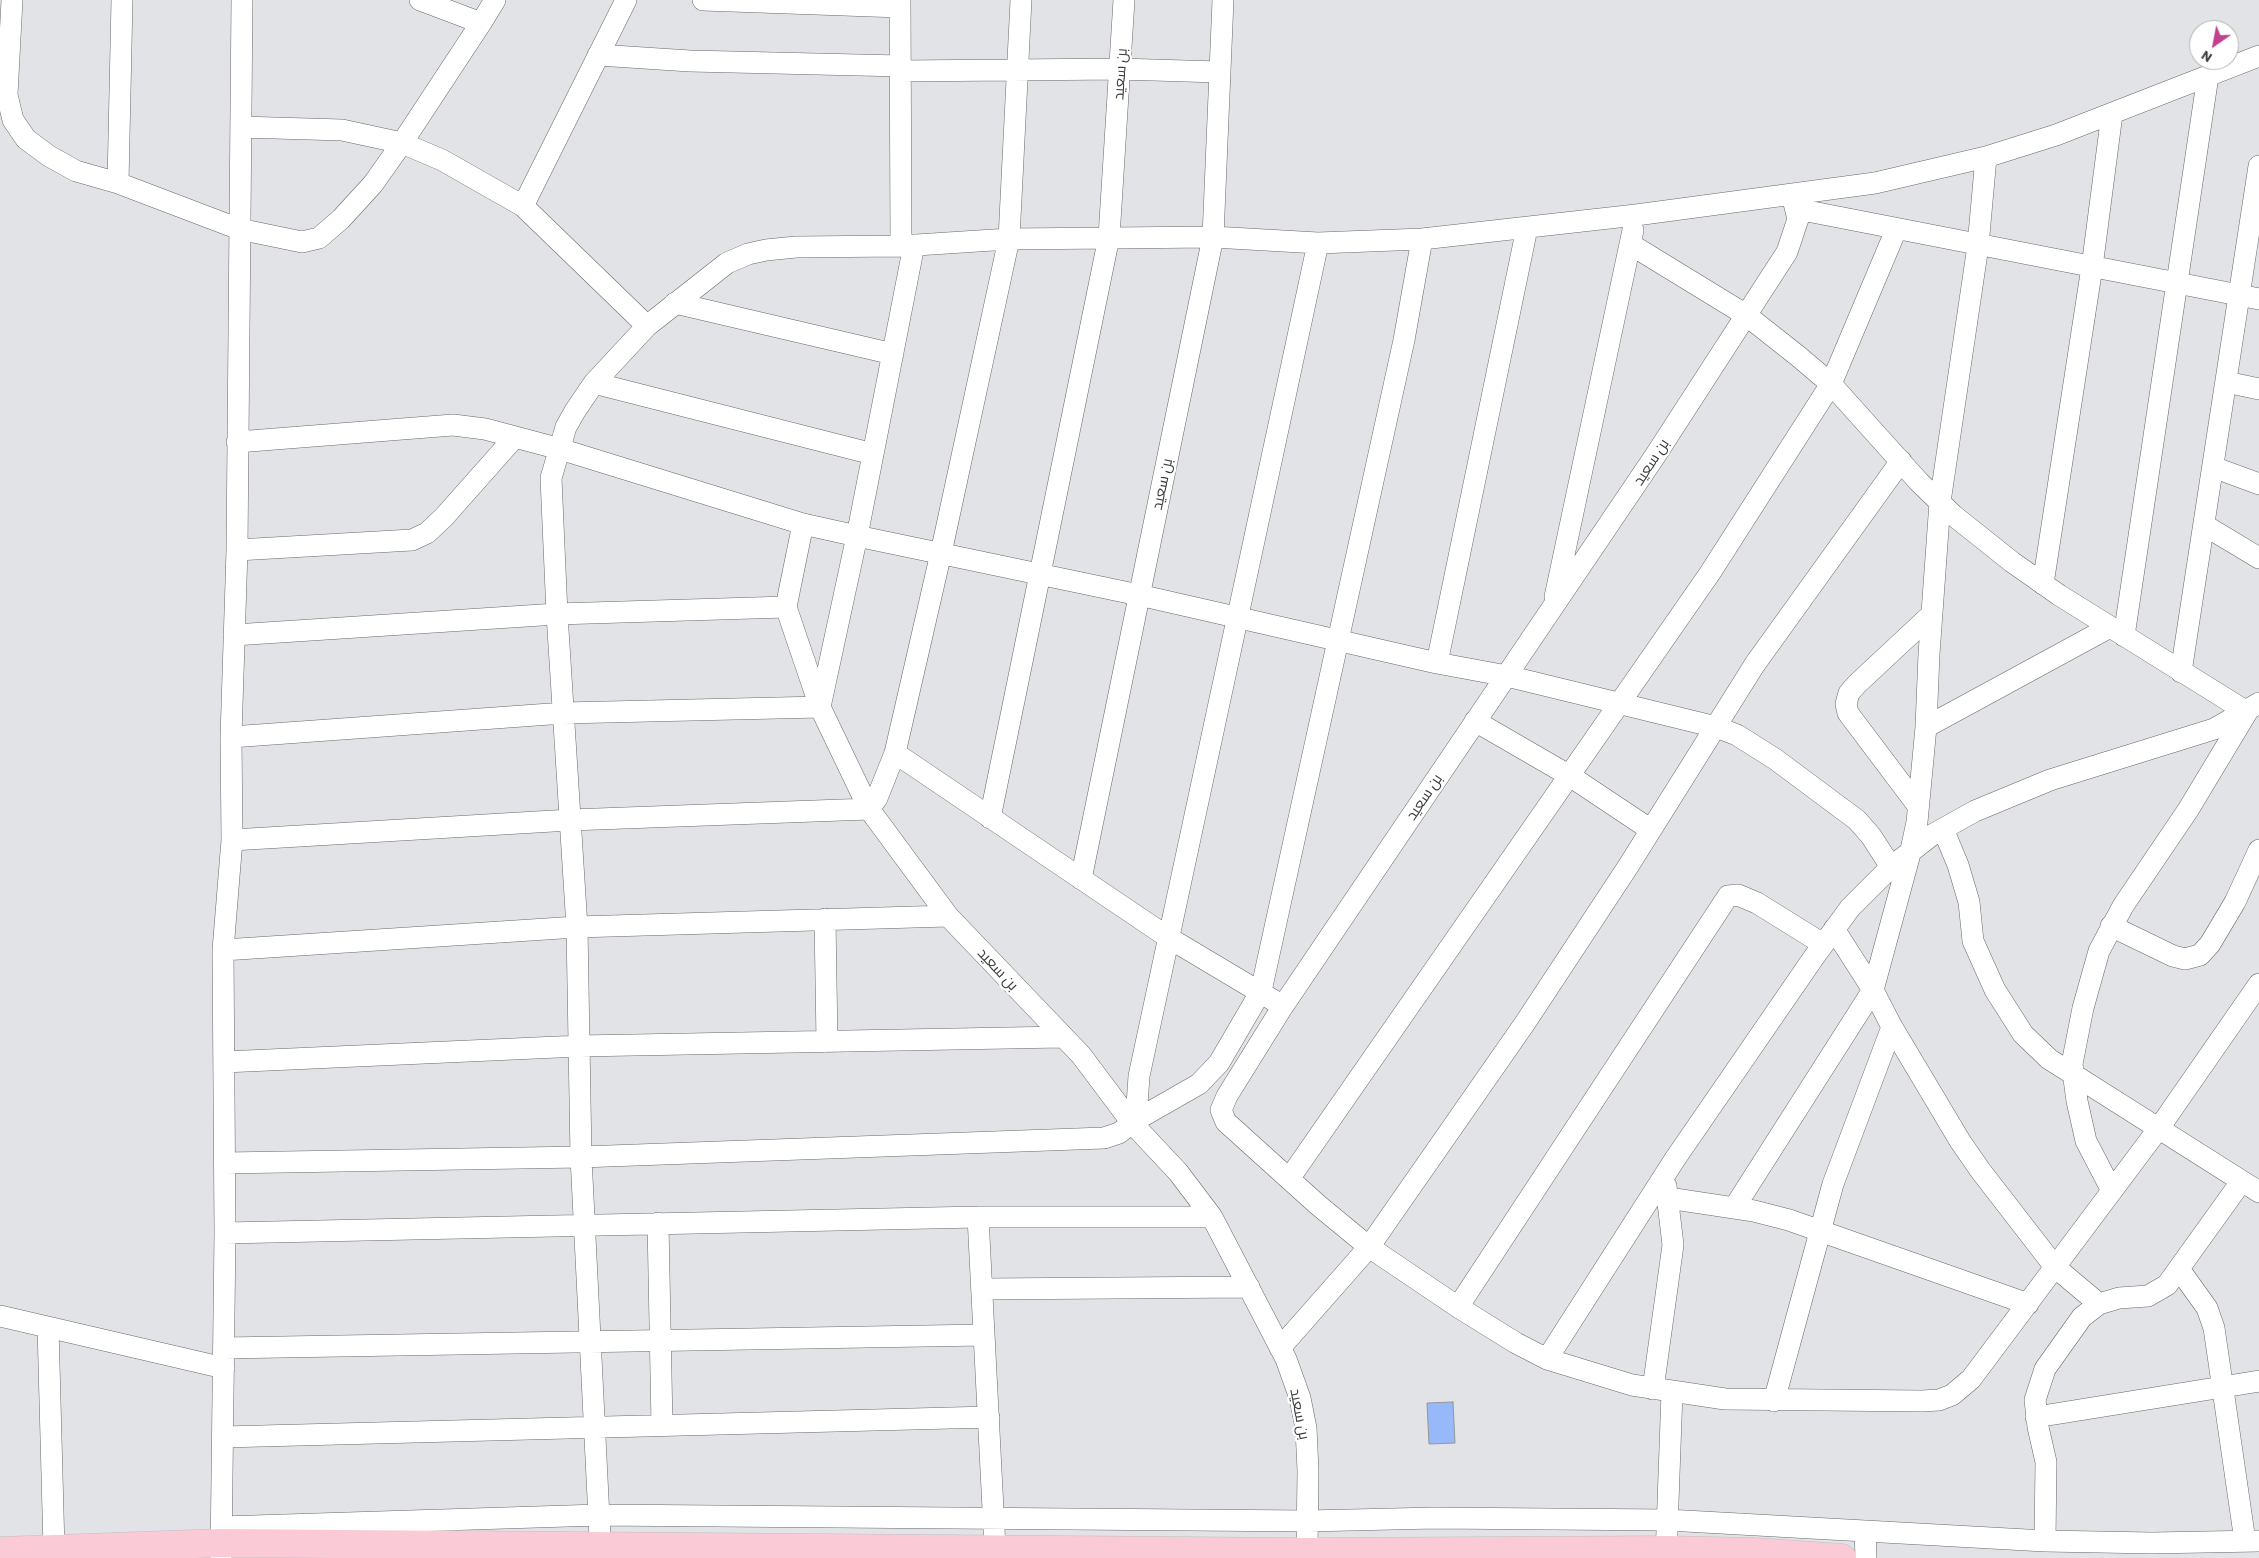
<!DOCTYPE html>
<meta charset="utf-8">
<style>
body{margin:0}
#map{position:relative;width:2259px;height:1558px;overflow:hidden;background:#e1e3e6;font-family:Barlow,sans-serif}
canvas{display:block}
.north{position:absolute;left:2189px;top:20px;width:50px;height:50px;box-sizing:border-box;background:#fff;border:1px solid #b0b1b1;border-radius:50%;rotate:213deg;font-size:14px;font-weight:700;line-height:20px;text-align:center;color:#3a3b3c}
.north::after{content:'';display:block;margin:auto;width:18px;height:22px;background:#c1418c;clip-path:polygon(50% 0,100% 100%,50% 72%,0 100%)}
</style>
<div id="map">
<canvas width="2259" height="1558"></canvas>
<div class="north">N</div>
</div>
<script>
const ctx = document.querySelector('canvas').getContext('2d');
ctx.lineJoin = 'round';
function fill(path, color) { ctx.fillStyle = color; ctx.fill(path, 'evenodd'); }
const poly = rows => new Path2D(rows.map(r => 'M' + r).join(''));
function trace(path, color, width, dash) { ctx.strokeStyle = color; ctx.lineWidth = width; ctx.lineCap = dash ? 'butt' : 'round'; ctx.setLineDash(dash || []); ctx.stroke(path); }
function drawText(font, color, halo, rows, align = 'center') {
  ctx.font = font + ' Barlow,Cairo,sans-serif'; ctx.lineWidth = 4.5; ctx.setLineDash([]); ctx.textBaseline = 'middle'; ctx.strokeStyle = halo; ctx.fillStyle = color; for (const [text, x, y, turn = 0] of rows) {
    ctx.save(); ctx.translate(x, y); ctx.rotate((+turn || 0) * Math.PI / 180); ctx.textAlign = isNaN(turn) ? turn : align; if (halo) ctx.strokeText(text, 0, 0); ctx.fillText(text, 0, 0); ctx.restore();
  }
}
const building = poly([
 [1453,1402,1455,1443,1429,1444,1427,1403,1453,1402]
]);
const minor = poly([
 [12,0,7,95,13,120,26,139,49,156,76,171,118,183],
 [122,0,118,183,239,229,302,242,319,238,341,219,373,184,402,143,481,23,420,0],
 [703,0,900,7],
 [900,0,901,246],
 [481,23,495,0],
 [598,55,690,61,901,66],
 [901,71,1120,69,1219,72],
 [241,127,342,130,402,143,442,160,523,206,647,326],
 [523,206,626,0],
 [1797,209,2259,299],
 [1630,244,1746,315,1798,356,1831,384,1919,482,1953,515,2012,562,2059,595,2247,712,2188,810,2123,906,2099,951,2083,1008,2072,1064,2077,1101,2086,1141,2112,1191],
 [675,303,893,354],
 [2226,382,2259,389],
 [594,383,873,454],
 [237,442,453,425,485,429,560,449,803,524],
 [2213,467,2259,484],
 [2204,525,2259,558],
 [237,550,412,540,427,533,444,517,514,438],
 [2043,584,2092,267,2112,114],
 [1555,597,1633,230],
 [786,607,820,707,869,809,948,916,1081,1055,1132,1123,1178,1172,1212,1217],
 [786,607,803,524,857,536,914,245],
 [234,635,557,614,786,607],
 [2124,636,2208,76],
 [1437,663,1527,228],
 [2181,672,2259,166],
 [1475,721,1570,776,1651,830],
 [1926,727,2110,627],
 [231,737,564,713,820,707,857,536,1139,595,1437,663,1507,676,1716,727,1737,735,1775,759,1857,820,1871,836,1891,867],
 [895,753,1169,938,1283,1006,1655,456,1787,252,1798,219,1792,195],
 [1918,806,1848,713,1846,704,1849,693,1857,684,1932,614],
 [990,818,1109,237,1124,0],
 [1943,829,1958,865,1969,902,1973,941,1995,990,2023,1034,2049,1059,2259,1192],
 [232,840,570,820,869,809,877,798,895,753,941,553,1009,239,1021,0],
 [1081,879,1213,237,1223,0],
 [825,919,827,1042],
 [2111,926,2173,956,2185,959,2200,955,2210,944,2235,902,2259,850],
 [1834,929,1873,990,1892,1027,1960,1141,1980,1170,2055,1267,2099,1304],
 [223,950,577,927,948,916],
 [1283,1006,1227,1096,1221,1110,1226,1122,1318,1205,1369,1247,1458,1307,1516,1343,1547,1359,1632,1385,1725,1399,1922,1401,1939,1400,1952,1395,1971,1379,2159,1128,2259,984],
 [224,1062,580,1046,1062,1037],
 [1136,1120,1139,1076,1318,243],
 [225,1163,581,1157,1104,1138,1119,1133,1136,1120,1199,1084,1219,1063,1261,991,1404,340,1422,239],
 [1289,1179,1710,573,1831,384,1896,230],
 [1668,1198,1754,1211,1789,1220,2028,1304],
 [1734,1208,1873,990,1911,850,1917,822,1926,727,1929,654,1940,502,1978,246,1986,157],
 [978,1217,995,1548],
 [658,1223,662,1425],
 [225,1233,978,1217,1212,1217,1286,1359,1300,1398,1306,1428,1308,1471,1307,1552],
 [2179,1269,2207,1308,2214,1328,2245,1541],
 [983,1289,1249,1287],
 [1458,1307,1728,896,1738,895,1757,903,1823,944],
 [0,1316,224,1368],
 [48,1327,54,1549],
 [224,1348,984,1335],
 [1280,1348,1369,1247,1525,1023,1629,865,1755,664,1901,461],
 [1547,1359,1675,1159,1814,957,1850,908,1891,867,1932,835,1975,811,2050,780,2214,729,2259,703],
 [1653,1389,1673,1245,1666,1186],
 [1774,1401,1833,1184,1892,1027],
 [2036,1417,2259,1381],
 [223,1437,989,1417],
 [222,1527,599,1515,1308,1521,1435,1518,1667,1520,2045,1541,2152,1543,2259,1541],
 [1865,1531,1866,1558],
 [2045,1541,2046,1462,2038,1427,2035,1400,2045,1369,2082,1317,2099,1304,2119,1298,2148,1296,2167,1285,2241,1182],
 [221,1558,225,1233,223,950,232,840,231,737,237,550,242,0],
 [601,1558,581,1157,577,927,557,614,551,478,566,427,575,411,594,383,647,326,727,263,748,254,766,250,796,247,901,246,1009,239,1213,237,1318,243,1422,239,1636,215,1875,183,1986,157,2056,135,2259,56],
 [1666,1558,1672,1392]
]);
const primary = poly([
 [0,1551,221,1543,1307,1552,1666,1550,1756,1552,1842,1558]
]);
const streetNames = [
 ["بن سعيد",1120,74,-86],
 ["بن سعيد",1651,462,-57],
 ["بن سعيد",1162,484,-78],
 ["بن سعيد",1424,797,-56],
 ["بن سعيد",998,969,47],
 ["بن سعيد",1300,1414,79]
];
fill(building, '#98b9f9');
trace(building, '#959698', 1);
trace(minor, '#67686b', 22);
trace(primary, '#c0c0c1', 29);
trace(minor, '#fff', 21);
trace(primary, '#facad6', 28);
drawText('15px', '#3a3b3c', '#fff', streetNames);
</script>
